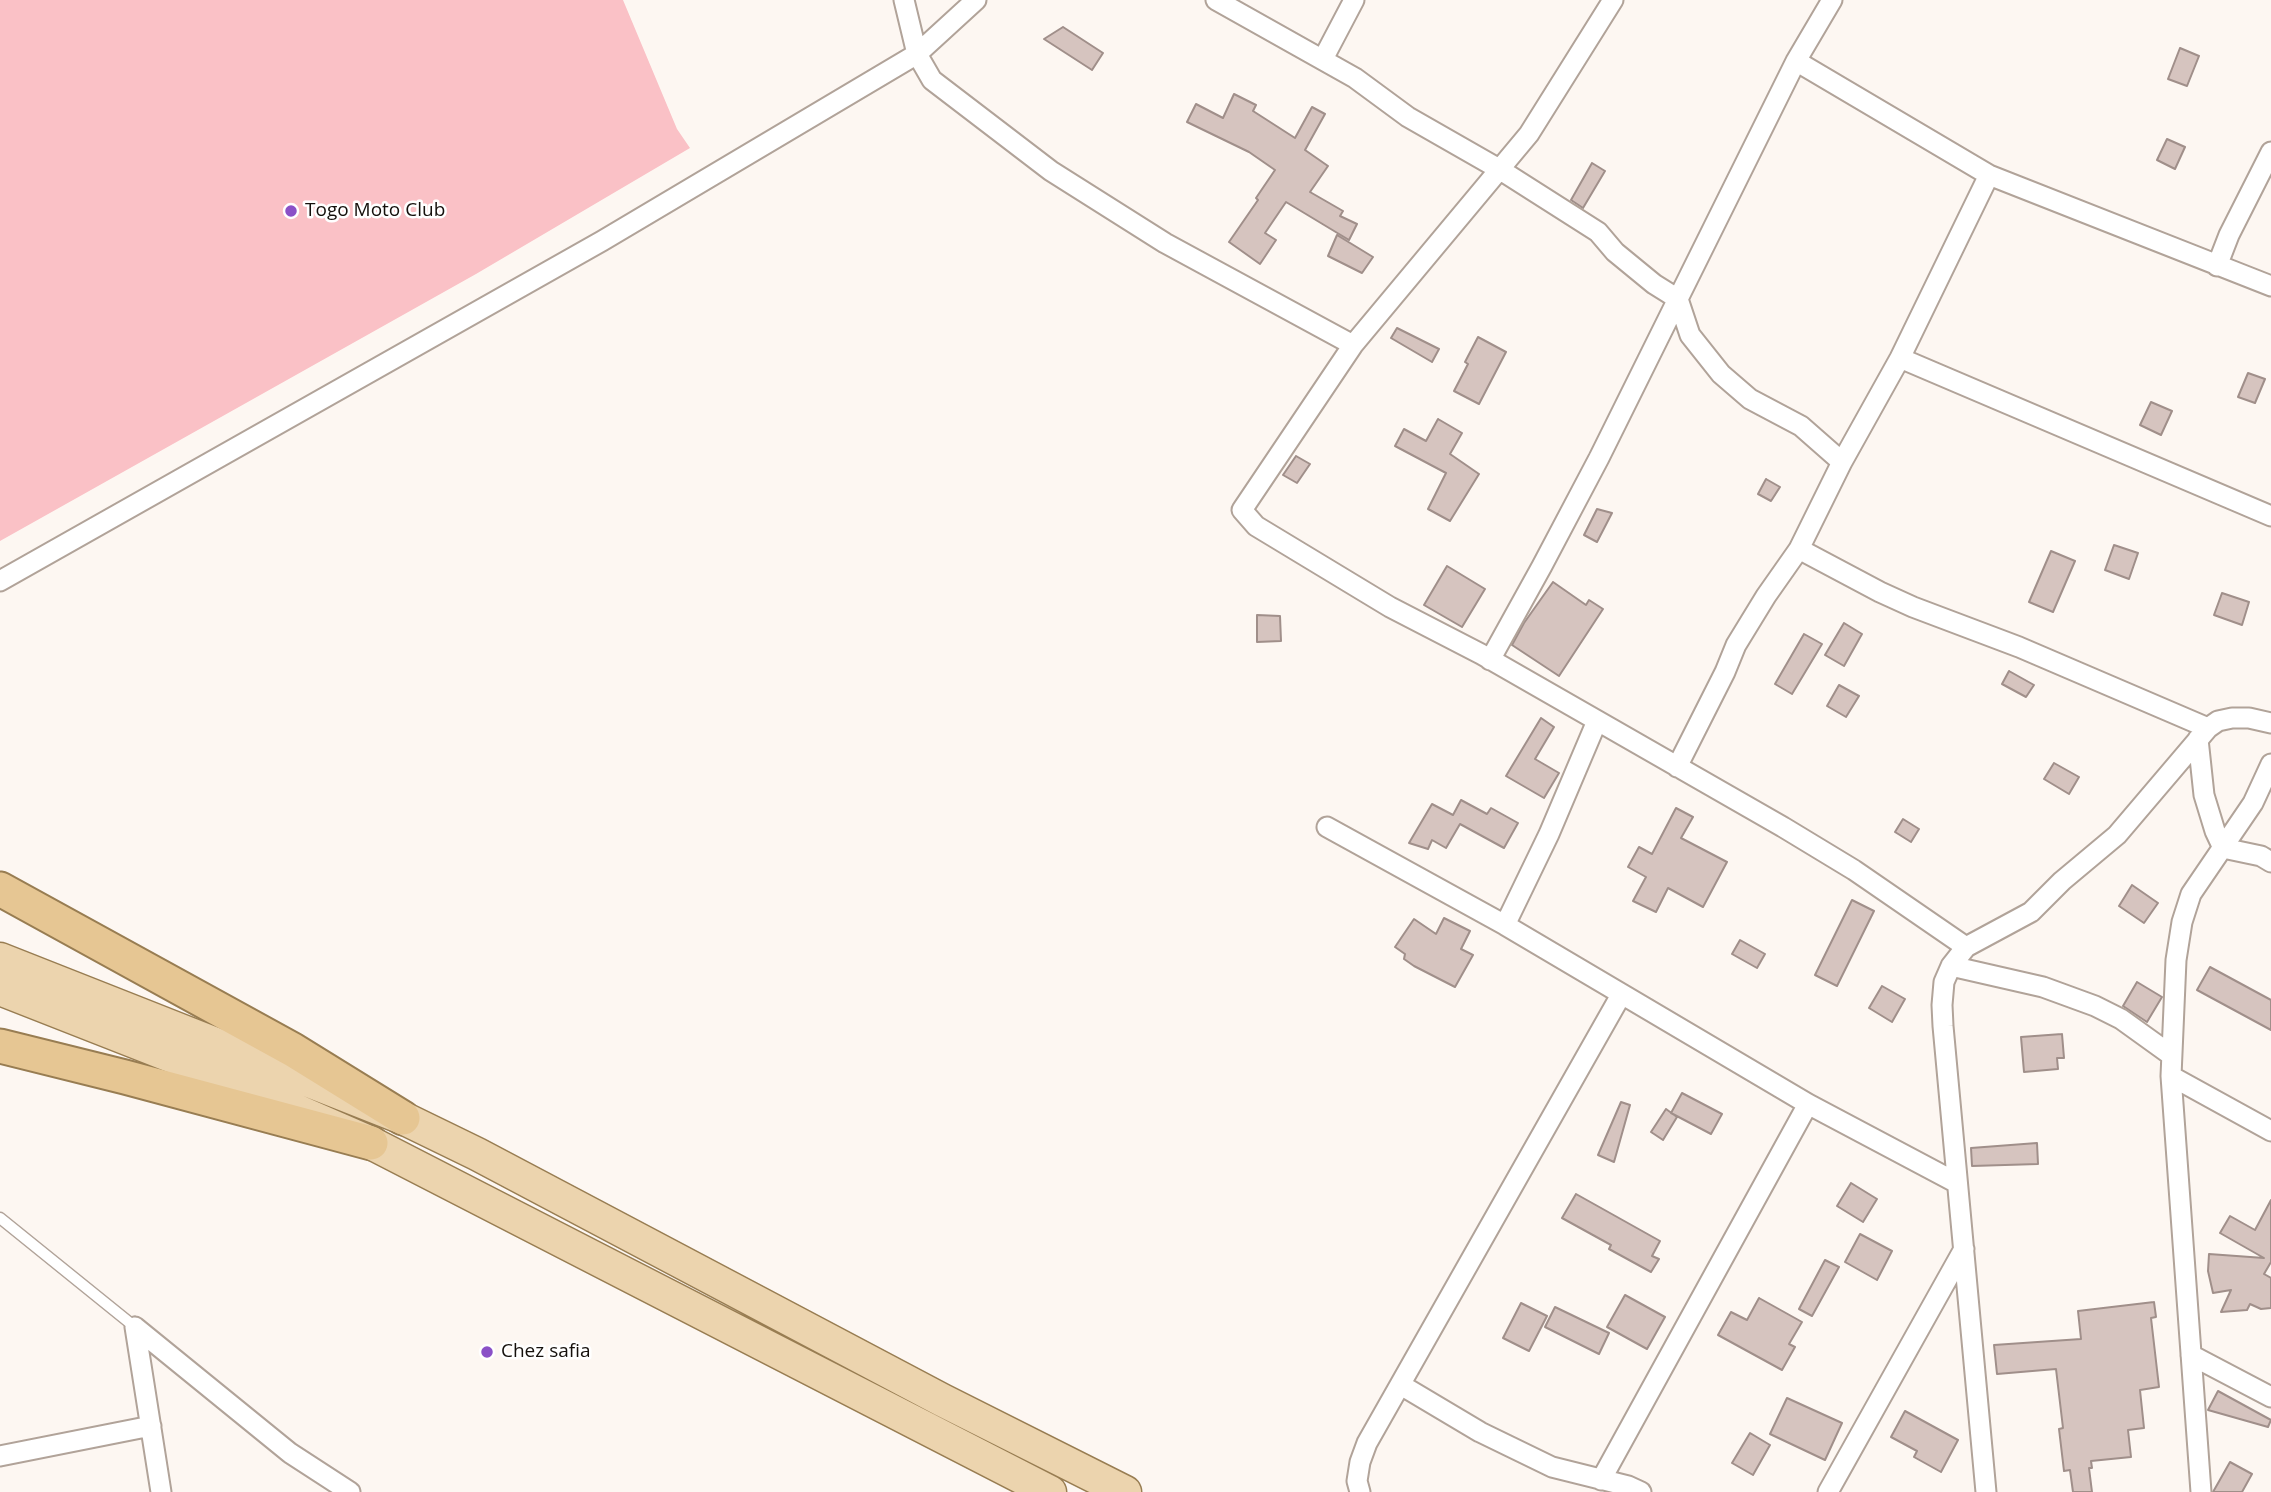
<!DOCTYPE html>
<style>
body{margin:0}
canvas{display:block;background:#fdf7f2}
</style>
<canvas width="2271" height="1492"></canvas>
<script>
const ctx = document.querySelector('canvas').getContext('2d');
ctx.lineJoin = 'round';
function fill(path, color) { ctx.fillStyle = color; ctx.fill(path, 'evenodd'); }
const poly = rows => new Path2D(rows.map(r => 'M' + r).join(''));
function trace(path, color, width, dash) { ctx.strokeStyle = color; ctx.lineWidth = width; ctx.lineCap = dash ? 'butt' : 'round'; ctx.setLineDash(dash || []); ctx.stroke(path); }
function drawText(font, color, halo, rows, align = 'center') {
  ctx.font = font + ' "Open Sans",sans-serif'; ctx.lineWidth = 5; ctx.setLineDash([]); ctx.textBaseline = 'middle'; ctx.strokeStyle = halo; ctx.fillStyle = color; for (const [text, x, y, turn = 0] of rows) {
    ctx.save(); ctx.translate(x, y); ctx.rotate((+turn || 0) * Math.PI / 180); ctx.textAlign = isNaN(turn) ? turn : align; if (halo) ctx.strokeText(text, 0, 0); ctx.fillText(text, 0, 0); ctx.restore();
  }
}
const green = poly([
 [0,0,623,0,677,129,690,148,476,274,0,541]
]);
const building = poly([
 [1063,27,1103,53,1092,70,1044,39,1063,27],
 [2180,48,2199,56,2187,86,2168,79,2180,48],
 [1234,94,1256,105,1253,111,1295,138,1312,107,1325,114,1305,150,1328,166,1310,192,1343,211,1340,216,1357,224,1349,240,1286,202,1265,233,1276,240,1260,264,1229,242,1258,200,1256,198,1275,170,1249,152,1187,122,1196,104,1223,118,1234,94],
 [2167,139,2185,147,2175,169,2157,160,2167,139],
 [1592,163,1605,171,1583,208,1571,200,1592,163],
 [1337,235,1373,257,1362,273,1328,256,1337,235],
 [1397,328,1439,349,1432,362,1391,338,1397,328],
 [1478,337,1506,352,1479,404,1454,391,1468,364,1465,362,1478,337],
 [2248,373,2265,379,2255,403,2238,397,2248,373],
 [2151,402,2172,411,2161,435,2140,425,2151,402],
 [1438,419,1462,433,1450,454,1479,474,1450,521,1428,509,1446,473,1395,446,1404,429,1426,441,1438,419],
 [1296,456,1310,464,1297,483,1283,475,1296,456],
 [1766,479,1780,487,1771,501,1758,494,1766,479],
 [1597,509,1612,513,1597,542,1584,535,1597,509],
 [2114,545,2138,553,2129,579,2105,570,2114,545],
 [2051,551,2075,561,2053,612,2029,602,2051,551],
 [1447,566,1485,589,1462,627,1424,605,1447,566],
 [1553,582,1586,605,1589,600,1603,609,1559,676,1512,645,1524,623,1553,582],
 [2222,593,2249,602,2242,625,2214,615,2222,593],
 [1257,615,1280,616,1281,641,1257,642,1257,615],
 [1844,623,1862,634,1844,666,1825,655,1844,623],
 [1804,634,1822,644,1792,694,1775,684,1804,634],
 [2009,671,2034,685,2026,697,2002,684,2009,671],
 [1839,685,1859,696,1846,717,1827,706,1839,685],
 [1541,718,1554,727,1535,759,1559,773,1544,798,1506,776,1541,718],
 [2054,763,2079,777,2069,794,2044,779,2054,763],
 [1461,800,1487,814,1491,808,1518,823,1504,848,1460,824,1446,848,1432,840,1428,849,1409,843,1432,804,1453,815,1461,800],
 [1676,808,1693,817,1681,838,1727,862,1703,907,1668,888,1656,912,1633,901,1646,877,1628,867,1639,847,1652,854,1676,808],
 [1903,819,1919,829,1911,842,1895,832,1903,819],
 [2132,885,2158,903,2144,923,2119,906,2132,885],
 [1852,900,1874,911,1837,986,1815,975,1852,900],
 [1444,918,1470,931,1461,949,1473,955,1455,987,1414,966,1404,959,1405,954,1395,947,1414,919,1436,934,1444,918],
 [1740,940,1765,954,1757,968,1732,954,1740,940],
 [2210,967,2271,1000,2271,1030,2197,990,2210,967],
 [2137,982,2162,997,2147,1022,2123,1006,2137,982],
 [1882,986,1905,999,1892,1022,1869,1008,1882,986],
 [2062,1034,2064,1058,2057,1058,2058,1069,2024,1072,2021,1037,2062,1034],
 [1682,1093,1722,1114,1711,1134,1671,1113,1682,1093],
 [1621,1102,1630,1105,1614,1162,1598,1155,1621,1102],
 [1666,1109,1677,1117,1663,1140,1651,1132,1666,1109],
 [2037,1143,2038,1164,1972,1166,1971,1148,2037,1143],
 [1851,1183,1877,1199,1863,1222,1837,1206,1851,1183],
 [1576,1194,1660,1241,1652,1256,1659,1259,1651,1272,1609,1249,1611,1245,1562,1218,1576,1194],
 [2271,1200,2271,1262,2264,1274,2271,1278,2271,1308,2261,1309,2250,1304,2247,1310,2221,1312,2231,1290,2213,1293,2208,1271,2209,1254,2264,1258,2220,1233,2230,1216,2255,1230,2271,1200],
 [1860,1234,1892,1251,1877,1280,1845,1262,1860,1234],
 [1825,1260,1839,1267,1812,1316,1799,1309,1825,1260],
 [1625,1295,1665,1317,1647,1349,1607,1327,1625,1295],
 [1759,1298,1802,1322,1789,1344,1795,1347,1782,1370,1718,1335,1731,1312,1747,1320,1759,1298],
 [2154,1302,2156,1317,2151,1318,2159,1387,2140,1390,2144,1428,2128,1430,2131,1457,2091,1461,2092,1468,2089,1468,2092,1492,2073,1492,2070,1470,2064,1471,2059,1429,2063,1428,2056,1369,1997,1374,1994,1345,2081,1339,2078,1311,2154,1302],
 [1521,1303,1547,1316,1529,1351,1503,1338,1521,1303],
 [1555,1307,1609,1333,1599,1354,1545,1327,1555,1307],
 [2218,1391,2271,1420,2268,1427,2208,1410,2218,1391],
 [1787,1398,1842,1423,1825,1460,1770,1434,1787,1398],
 [1905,1411,1958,1440,1941,1472,1914,1457,1917,1451,1891,1437,1905,1411],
 [1750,1433,1770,1445,1753,1475,1732,1463,1750,1433],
 [2230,1462,2252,1474,2242,1492,2213,1492,2230,1462]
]);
const service = poly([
 [0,1218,135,1327]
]);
const minor = poly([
 [904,0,917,54,932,80,1051,171,1165,243,1353,345],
 [1216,0,1355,78,1408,117,1499,169,1598,232,1615,252,1654,284,1678,299,1690,335,1721,374,1750,399,1801,426,1842,462],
 [1613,0,1529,134,1353,345,1242,510,1256,526,1390,607,1481,654,1783,827,1854,870,1966,947],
 [1323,59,1354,0],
 [1796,61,1989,175,2271,286],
 [2217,266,2229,235,2271,152],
 [1900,358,2271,516],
 [1799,549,1880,592,1913,607,2019,647,2208,728],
 [0,581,602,241,917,54,976,0],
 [1490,660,1542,566,1599,458,1796,61,1832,0],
 [2198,739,2204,795,2215,831,2223,848,2261,856,2271,862],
 [1677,767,1725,672,1736,645,1766,596,1799,549,1842,462,1900,358,1989,175],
 [1327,827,1505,925,1808,1104,1957,1183],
 [1505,925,1549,834,1597,721],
 [1951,966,2043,987,2095,1006,2121,1019,2171,1055],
 [2171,1076,2271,1131],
 [135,1327,290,1453,350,1492],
 [135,1327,161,1492],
 [2191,1355,2271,1397],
 [1401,1385,1480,1432,1552,1467,1628,1486,1641,1492],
 [0,1456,151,1426],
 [1601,1480,1808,1104],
 [1360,1492,1357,1481,1360,1462,1367,1443,1621,995],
 [1828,1492,1964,1249],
 [1986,1492,1943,1026,1942,1005,1944,982,1951,966,1966,947,2031,912,2062,881,2117,835,2208,728,2218,721,2232,718,2249,718,2271,723],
 [2201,1492,2171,1076,2176,960,2182,922,2191,894,2253,803,2271,764]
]);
const primary = poly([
 [0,959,403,1118,477,1154,942,1400,1125,1492],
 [0,989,176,1058,371,1143,1050,1492]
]);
const trunk = poly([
 [0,889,293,1050,403,1118],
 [0,1046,125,1077,371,1143]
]);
const markers = [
 [291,211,7,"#8a50c7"],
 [487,1352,7,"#8a50c7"]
];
const poiNames = [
 ["Togo Moto Club",305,211],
 ["Chez safia",501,1352]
];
fill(green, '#fac1c6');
fill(building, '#d6c4bf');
trace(building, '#a08f8a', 2);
trace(service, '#b1a399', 13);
trace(minor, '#b1a399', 23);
trace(primary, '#987d52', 35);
trace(trunk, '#987d52', 37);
trace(service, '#fff', 10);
trace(minor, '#fff', 19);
trace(primary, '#ecd4ae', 32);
trace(trunk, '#e6c693', 33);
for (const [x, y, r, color] of markers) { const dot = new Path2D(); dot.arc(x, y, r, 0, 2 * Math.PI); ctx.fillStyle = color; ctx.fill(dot); trace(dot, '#fff', 2.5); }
drawText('19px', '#15100c', '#fff', poiNames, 'left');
</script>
